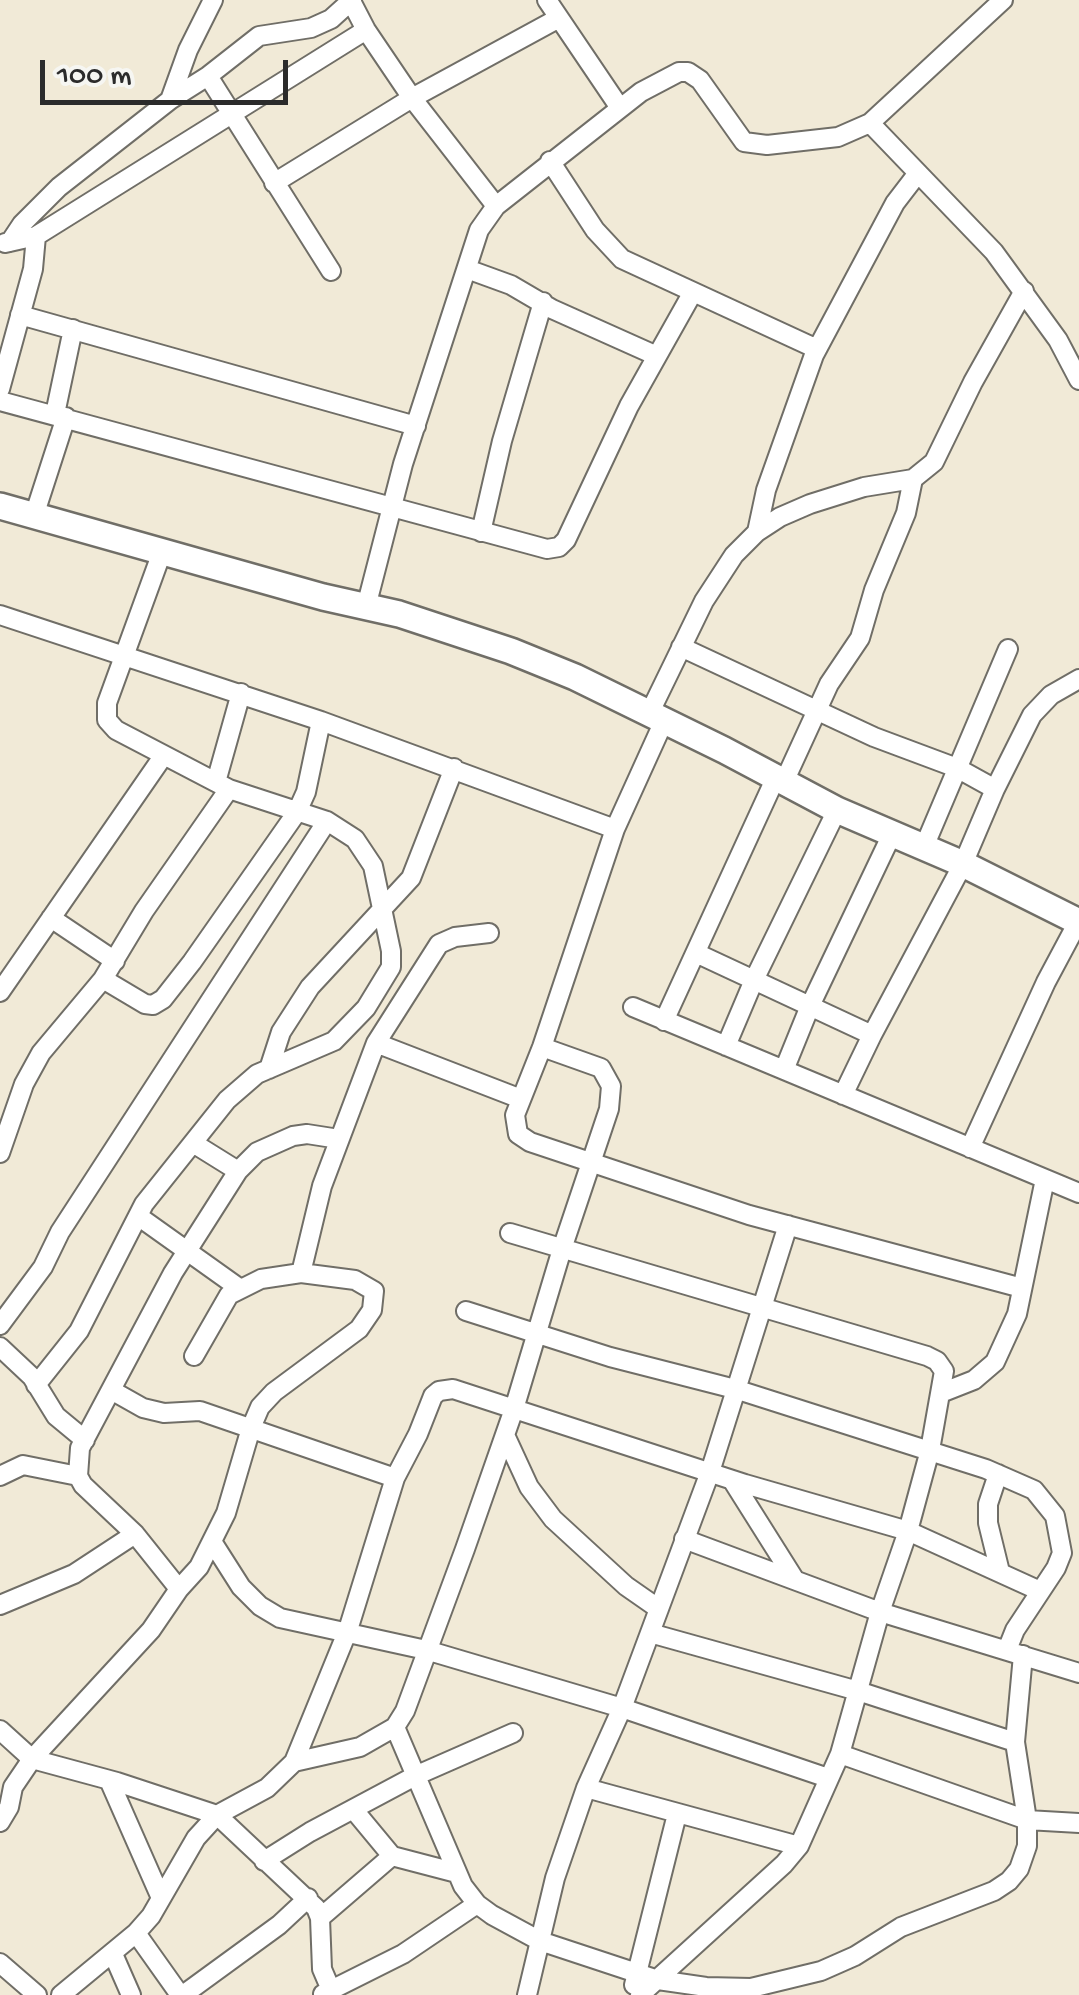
<!DOCTYPE html>
<style>
body{margin:0}
#map{position:relative;width:1079px;height:1995px;overflow:hidden;background:#f1ead7;font-family:"Gochi Hand",sans-serif}
canvas{display:block}
.scale{position:absolute;left:40px;top:60px;width:248px;height:45px;box-sizing:border-box;border:5px solid #2b2b2b;border-top:0;padding-left:12px;font-size:30px;line-height:35px;white-space:nowrap;color:#2b2b2b;-webkit-text-stroke:8px #f6f6f2;paint-order:stroke}
</style>
<div id="map">
<canvas width="1079" height="1995"></canvas>
<div class="scale">100 m</div>
</div>
<script>
const ctx = document.querySelector('canvas').getContext('2d');
ctx.lineJoin = 'round';
const poly = rows => new Path2D(rows.map(r => 'M' + r).join(''));
function trace(path, color, width, dash) { ctx.strokeStyle = color; ctx.lineWidth = width; ctx.lineCap = dash ? 'butt' : 'round'; ctx.setLineDash(dash || []); ctx.stroke(path); }
const street = poly([
 [547,0,620,108],
 [351,1,366,30,412,98,496,206],
 [208,76,331,271],
 [170,100,188,50,213,0],
 [870,123,994,252,1058,340,1079,380],
 [550,161,595,230,622,259,817,349],
 [274,183,412,98,559,18],
 [10,242,22,224,59,187,170,100,208,76,259,36,311,28,331,19,352,0],
 [5,243,36,236,366,30],
 [467,269,511,285,552,309,657,356],
 [20,315,416,426],
 [0,389,33,269,36,236],
 [0,401,547,549,559,547,566,540,629,406,693,292],
 [55,414,73,329],
 [34,516,66,417],
 [481,532,502,441,543,302],
 [757,532,766,490,814,355,895,203,918,173],
 [366,607,403,464,479,230,496,206,641,92,679,72,688,72,700,80,744,142,767,145,838,137,870,123,1003,0],
 [0,615,321,721,615,829],
 [681,647,874,737,957,768,995,789],
 [649,714,704,601,734,555,757,532,780,517,810,504,864,487,913,479,934,462,973,382,1024,291],
 [664,721,615,829,542,1047,515,1115,518,1134,530,1142,749,1215,1022,1288],
 [216,782,241,693],
 [784,782,829,684,860,638,874,590,906,513,913,479],
 [924,847,1008,649],
 [51,918,115,961],
 [696,953,872,1035],
 [103,979,145,1004,153,1005,163,999,192,962,297,812,306,792,321,721],
 [0,992,164,755],
 [633,1007,1079,1193],
 [664,1021,776,777],
 [376,1043,521,1099],
 [726,1046,754,980,837,810],
 [269,1069,281,1032,310,987,411,878,454,768],
 [784,1070,810,1006,892,834],
 [843,1095,872,1035,963,864,995,789,1032,715,1051,695,1079,679],
 [193,1143,238,1171],
 [970,1148,1046,982,1078,922],
 [0,1153,24,1084,41,1053,103,979,144,911,229,789],
 [138,1216,239,1288],
 [510,1233,927,1356,937,1361,944,1371,930,1450,908,1531,880,1612,840,1754,799,1846,784,1864,640,1995],
 [301,1273,322,1186,376,1043,439,944,455,937,489,933],
 [466,1311,610,1357,735,1389,986,1469,1034,1490,1055,1516,1062,1553,1056,1568,1015,1630,1007,1650],
 [0,1325,43,1267,60,1232,327,821],
 [0,1347,32,1377,56,1416,85,1440],
 [36,1385,79,1331,144,1204,227,1100,257,1074,334,1041,366,1008,391,967,391,951,373,866,355,839,327,821,229,789,116,730,107,720,107,703,162,552],
 [111,1390,143,1408,164,1413,200,1411,395,1478],
 [941,1393,974,1380,995,1362,1017,1314,1045,1179],
 [505,1435,529,1487,553,1519,626,1586,659,1609],
 [998,1474,988,1504,988,1523,1000,1572],
 [0,1476,23,1465,78,1476],
 [732,1480,795,1580],
 [684,1539,880,1612,1079,1673],
 [213,1543,241,1587,260,1606,280,1618,426,1650,622,1708,828,1778],
 [179,1589,135,1534,83,1485,78,1476,80,1448,173,1273,238,1171,257,1152,293,1136,307,1134,339,1139],
 [0,1605,74,1574,135,1534],
 [650,1633,858,1691,1015,1742],
 [395,1727,463,1886,477,1904,492,1915,540,1941,658,1980,706,1987,751,1988,821,1971,855,1956,901,1927,994,1891,1009,1881,1019,1869,1027,1846,1027,1820,1015,1742,1023,1655],
 [0,1730,32,1759,117,1782,217,1815,316,1908,320,1918,322,1969,331,1990],
 [840,1754,1027,1820,1079,1823],
 [294,1762,360,1747,395,1727,405,1711,465,1549,514,1409,562,1249,609,1109,611,1086,601,1068,542,1047],
 [109,1780,161,1898],
 [586,1788,799,1846],
 [353,1809,392,1856,457,1873],
 [0,1822,9,1807,13,1787,32,1759,151,1630,179,1589,199,1567,226,1513,251,1428,260,1407,274,1392,359,1329,372,1310,374,1291,355,1280,301,1273,261,1279,229,1295,194,1356],
 [264,1861,310,1832,415,1776,513,1733],
 [320,1918,392,1856],
 [136,1933,180,1995],
 [113,1954,131,1995],
 [0,1963,37,1995],
 [634,1985,677,1814],
 [323,1994,403,1954,477,1904],
 [61,1995,136,1933,151,1916,196,1838,217,1815,267,1788,294,1762,348,1630,395,1478,418,1434,433,1396,439,1391,453,1389,745,1484,908,1531,1040,1591],
 [183,1995,279,1925,308,1898],
 [527,1995,555,1878,586,1788,622,1708,710,1472,788,1225]
]);
const secondary = poly([
 [0,506,323,597,399,614,511,651,575,677,724,750,837,810,963,864,1079,922]
]);
trace(street, '#706e67', 22);
trace(secondary, '#706e67', 30);
trace(street, '#fff', 18);
trace(secondary, '#fff', 25);
</script>
